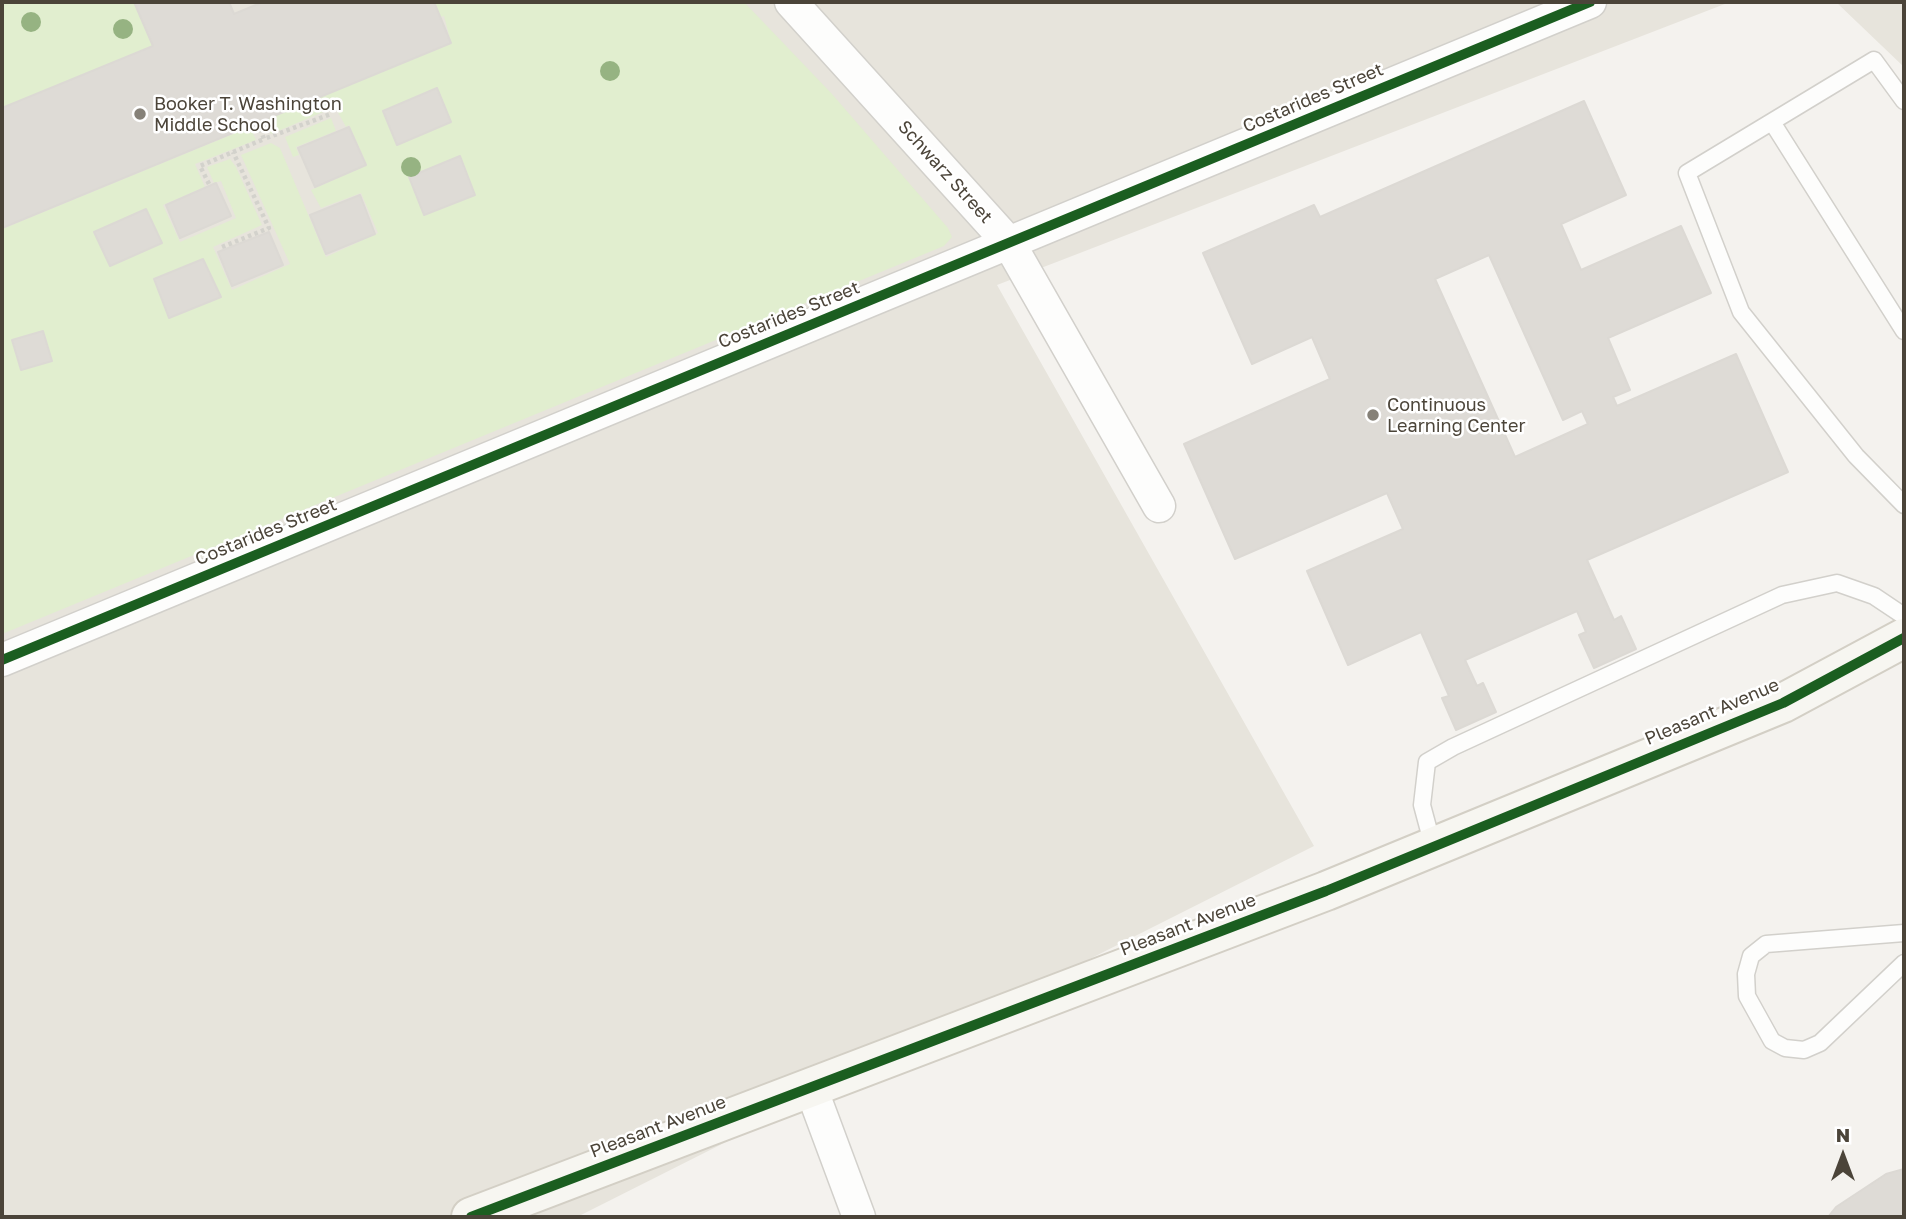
<!DOCTYPE html>
<style>
body{margin:0}
#map{position:relative;width:1906px;height:1219px;overflow:hidden;background:#f4f2ee;font-family:"Golos Text",sans-serif}
canvas{display:block}
.frame{position:absolute;inset:0;border:4px solid #4b4439;pointer-events:none}
.north{position:absolute;left:1808px;top:1121px;width:70px;height:70px;-webkit-text-stroke:5px #fff;paint-order:stroke;rotate:0deg;font-size:19px;font-weight:700;line-height:28px;text-align:center;color:#4b4439}
.north::after{content:'';display:block;margin:auto;width:24px;height:32px;background:#4b4439;clip-path:polygon(50% 0,100% 100%,50% 72%,0 100%)}
</style>
<div id="map">
<canvas width="1906" height="1219"></canvas>
<div class="frame"></div>
<div class="north">N</div>
</div>
<script>
const ctx = document.querySelector('canvas').getContext('2d');
ctx.lineJoin = 'round';
function fill(path, color) { ctx.fillStyle = color; ctx.fill(path, 'evenodd'); }
const poly = rows => new Path2D(rows.map(r => 'M' + r).join(''));
function trace(path, color, width, dash) { ctx.strokeStyle = color; ctx.lineWidth = width; ctx.lineCap = dash ? 'butt' : 'round'; ctx.setLineDash(dash || []); ctx.stroke(path); }
function drawText(font, color, halo, rows, align = 'center') {
  ctx.font = font + ' "Golos Text",sans-serif'; ctx.lineWidth = 5; ctx.setLineDash([]); ctx.textBaseline = 'middle'; ctx.strokeStyle = halo; ctx.fillStyle = color; for (const [text, x, y, turn = 0] of rows) {
    ctx.save(); ctx.translate(x, y); ctx.rotate((+turn || 0) * Math.PI / 180); ctx.textAlign = isNaN(turn) ? turn : align; if (halo) ctx.strokeText(text, 0, 0); ctx.fillText(text, 0, 0); ctx.restore();
  }
}
const residential = poly([
 [2,2,1730,2,997,285,1314,846,577,1217,2,1217],
 [1836,2,1904,2,1904,67]
]);
const green = poly([
 [2,2,134,2,153,46,2,108],
 [434,2,744,2,832,94,948,228,952,237,944,246,2,634,2,229,250,127,256,140,195,164,205,187,163,205,180,242,236,218,221,181,214,183,207,167,230,159,236,167,262,225,213,247,232,290,290,264,241,155,271,143,280,148,326,257,378,233,361,193,321,208,311,190,367,165,349,125,346,127,335,107,271,134,265,119,451,43,444,16,440,17],
 [331,118,336,131,296,147,299,155,293,157,285,137]
]);
const building = poly([
 [134,2,229,2,234,14,263,2,434,2,451,43,2,228,2,108,153,46,134,2],
 [437,88,451,122,397,145,383,111,437,88],
 [1584,101,1626,195,1561,224,1581,270,1681,226,1711,293,1608,338,1630,390,1613,397,1617,406,1736,354,1788,472,1587,560,1614,620,1621,616,1636,649,1594,668,1579,635,1586,632,1577,611,1465,660,1477,686,1483,683,1496,712,1456,730,1442,698,1449,696,1421,632,1348,665,1307,571,1403,529,1387,493,1235,559,1184,444,1330,379,1312,337,1252,364,1203,253,1314,205,1320,217,1584,101],
 [1489,255,1563,420,1582,411,1588,424,1515,457,1435,279,1489,255],
 [349,127,366,165,315,187,298,148,349,127],
 [460,156,475,195,424,215,409,177,460,156],
 [216,183,231,216,180,238,166,205,216,183],
 [360,195,375,234,326,254,310,215,360,195],
 [146,209,162,243,110,266,94,232,146,209],
 [269,232,283,265,232,286,218,252,269,232],
 [203,259,221,297,169,318,154,279,203,259],
 [43,331,52,361,21,370,12,340,43,331],
 [1904,1169,1904,1217,1828,1217,1836,1207,1886,1174,1904,1169]
]);
const path = poly([
 [258,122,264,139,331,114],
 [209,184,200,166,264,139],
 [222,247,269,228,233,152]
]);
const lane = poly([
 [1904,101,1874,60,1687,173,1741,312,1856,456,1904,505],
 [1772,122,1904,331],
 [1433,846,1422,805,1427,762,1453,747,1782,595,1837,583,1874,596,1904,616],
 [1904,933,1766,944,1751,956,1746,974,1747,996,1772,1041,1785,1048,1804,1050,1820,1043,1904,963]
]);
const street = poly([
 [791,2,1009,243,1159,506],
 [2,660,1590,2],
 [811,1088,859,1217]
]);
const secondary = poly([
 [471,1217,1326,891,1783,703,1904,638]
]);
const cycleway = poly([
 [2,660,1590,2],
 [471,1217,1326,891,1783,703,1904,638]
]);
const trees = [
 [31,22],
 [123,29],
 [610,71],
 [411,167]
];
const markers = [
 [140,114,7,"#868178"],
 [1373,415,7,"#868178"]
];
const streetNames = [
 ["Costarides Street",1313,98,-23],
 ["Schwarz Street",945,172,48],
 ["Costarides Street",789,315,-22],
 ["Costarides Street",266,532,-22],
 ["Pleasant Avenue",1712,712,-23],
 ["Pleasant Avenue",1188,925,-21],
 ["Pleasant Avenue",658,1127,-21]
];
const poiNames = [
 ["Booker T. Washington",154,104],
 ["Middle School",154,125],
 ["Continuous",1387,405],
 ["Learning Center",1387,426]
];
fill(residential, '#e7e4dc');
fill(green, '#e1eecf');
fill(building, '#dedbd6');
trace(building, '#dcd9d4', 2);
trace(lane, '#d2d0cb', 19);
trace(street, '#d2d0cb', 35);
trace(secondary, '#d3cfc5', 42);
trace(path, '#d3d2cc', 4.5, [3.5, 3.5]);
trace(lane, '#fdfdfc', 16);
trace(street, '#fdfdfc', 32);
trace(secondary, '#f7f6f1', 38);
trace(cycleway, '#1b5e20', 10);
ctx.fillStyle = '#96b382';
for (const [x, y] of trees) { ctx.beginPath(); ctx.arc(x, y, 10, 0, 2 * Math.PI); ctx.fill(); }
for (const [x, y, r, color] of markers) { const dot = new Path2D(); dot.arc(x, y, r, 0, 2 * Math.PI); ctx.fillStyle = color; ctx.fill(dot); trace(dot, '#fff', 2.5); }
drawText('18px', '#4b4439', '#fff', streetNames);
drawText('18px', '#4b4439', '#fff', poiNames, 'left');
</script>
